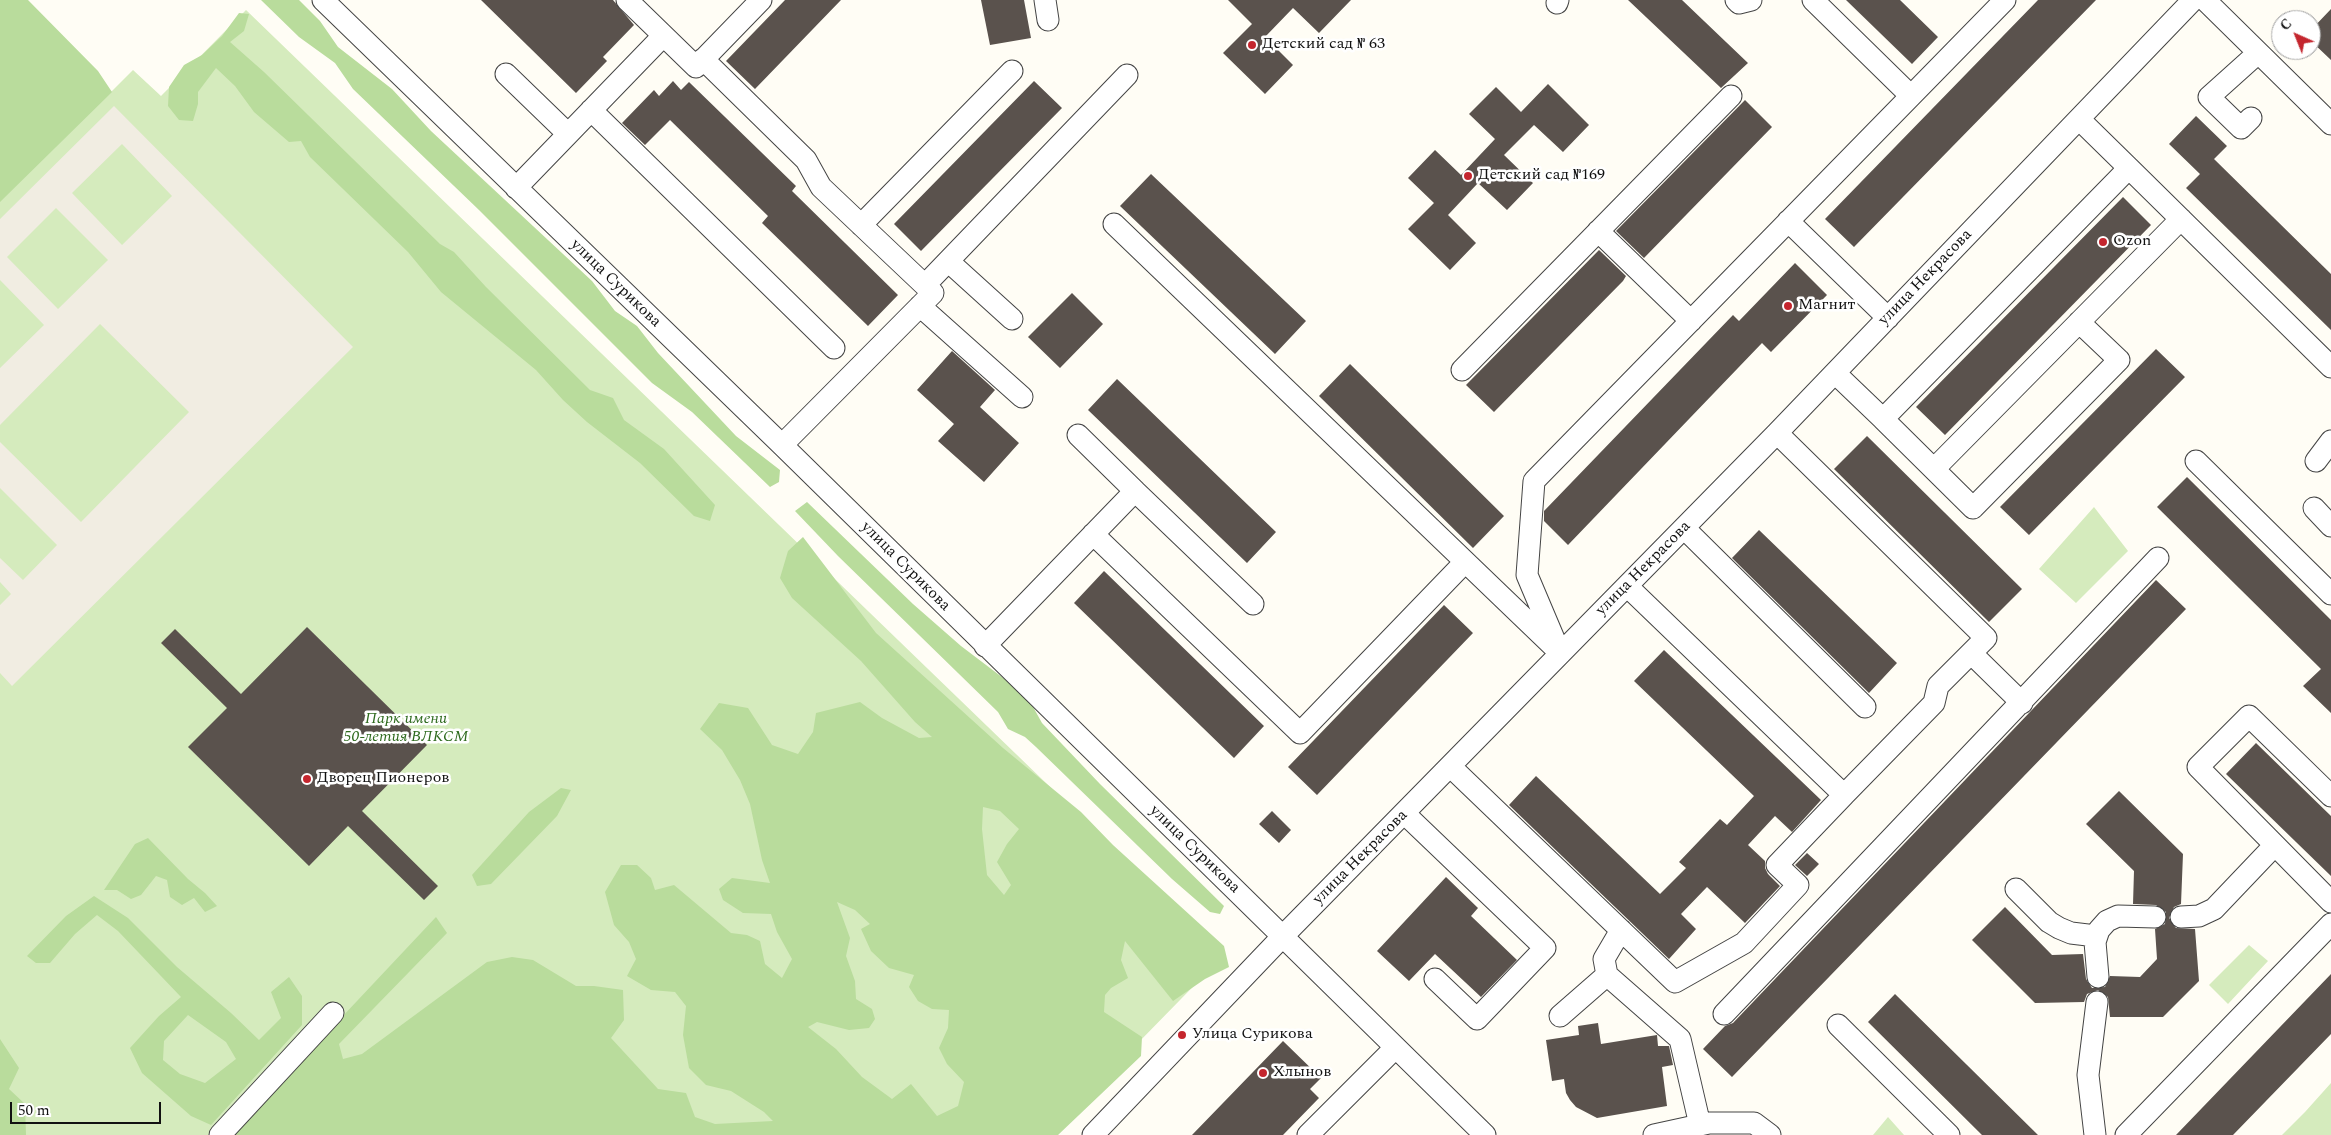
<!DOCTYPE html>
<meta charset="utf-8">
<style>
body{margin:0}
#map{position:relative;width:2331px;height:1135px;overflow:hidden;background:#fffdf5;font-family:Spectral,serif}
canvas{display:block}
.north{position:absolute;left:2271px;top:10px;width:50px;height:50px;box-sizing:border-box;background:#fff;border:1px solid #a0a0a0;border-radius:50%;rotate:316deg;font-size:14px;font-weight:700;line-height:20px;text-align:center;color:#111}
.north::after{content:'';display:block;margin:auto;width:18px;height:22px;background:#c4262e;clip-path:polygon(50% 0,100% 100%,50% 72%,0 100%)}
.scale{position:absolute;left:10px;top:1102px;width:151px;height:22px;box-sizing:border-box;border:2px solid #111;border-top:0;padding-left:6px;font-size:15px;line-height:18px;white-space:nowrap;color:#111;-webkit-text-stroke:4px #fff;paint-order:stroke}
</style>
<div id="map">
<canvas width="2331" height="1135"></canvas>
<div class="north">С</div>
<div class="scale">50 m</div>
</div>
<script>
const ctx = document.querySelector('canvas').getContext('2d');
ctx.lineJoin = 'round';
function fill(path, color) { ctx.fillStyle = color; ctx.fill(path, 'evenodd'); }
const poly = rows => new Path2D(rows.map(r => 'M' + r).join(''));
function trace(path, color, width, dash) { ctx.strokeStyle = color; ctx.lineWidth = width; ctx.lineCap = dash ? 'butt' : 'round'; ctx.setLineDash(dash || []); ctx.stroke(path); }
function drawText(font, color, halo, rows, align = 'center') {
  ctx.font = font + ' Spectral,serif'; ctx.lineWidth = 5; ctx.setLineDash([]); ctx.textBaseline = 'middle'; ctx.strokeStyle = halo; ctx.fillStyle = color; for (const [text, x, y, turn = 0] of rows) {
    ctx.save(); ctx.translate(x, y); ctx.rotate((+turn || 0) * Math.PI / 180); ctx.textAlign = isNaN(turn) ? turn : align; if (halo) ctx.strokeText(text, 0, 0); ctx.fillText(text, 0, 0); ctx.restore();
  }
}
const green = poly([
 [0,0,106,97,133,70,161,96,246,10,1224,955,1048,1135,0,1135],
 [2094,507,2128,551,2076,603,2039,569],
 [2249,945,2268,961,2228,1004,2209,985],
 [2331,1083,2331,1135,2282,1135,2305,1112],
 [1888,1117,1904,1135,1873,1135]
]);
const forest = poly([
 [0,0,28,0,98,71,112,92,0,202],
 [261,0,299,0,320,21,338,47,392,89,431,131,592,281,615,311,637,326,658,353,736,436,780,470,779,482,770,487,692,412,652,383,479,210,353,89,335,63,299,37],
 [239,13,249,14,244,31,230,42,264,72,440,244,454,252,486,287,590,390,613,398,624,420,664,449,715,505,710,521,694,516,640,463,587,422,563,400,536,370,441,292,408,252,310,157,301,141,289,142,254,112,235,86,216,68,198,92,198,104,193,121,179,120,168,106,169,87,184,65,202,55,222,36],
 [807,502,913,604,961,646,1019,690,1032,705,1042,723,1100,784,1224,906,1220,914,1210,912,1172,879,1036,747,1025,737,1008,729,998,712,838,556,795,511],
 [803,537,876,633,1003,748,1081,812,1113,845,1224,946,1229,967,1205,979,1173,1001,1125,941,1121,960,1128,978,1111,988,1105,995,1104,1012,1142,1037,1141,1056,1058,1135,231,1135,436,917,447,933,339,1044,343,1059,362,1054,487,962,512,957,533,960,576,986,594,986,623,990,624,1020,611,1038,658,1089,686,1093,695,1117,715,1124,773,1121,764,1112,731,1091,706,1085,689,1068,683,1035,686,1006,675,992,651,990,627,976,636,959,629,942,614,925,605,892,621,865,637,865,651,878,655,890,674,885,731,933,747,935,760,941,765,964,782,978,792,959,777,932,771,914,743,913,723,900,719,889,732,878,770,883,762,860,750,804,740,780,722,750,700,729,719,703,748,708,772,745,798,754,813,732,816,713,860,702,882,718,919,738,932,737,915,722,861,661,792,598,780,578,788,551],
 [983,807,1000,811,1019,829,1007,844,997,862,1011,885,1004,895,987,875,982,829],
 [837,902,855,910,870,924,861,929,871,951,889,968,914,975,909,987,918,1001,932,1009,949,1010,948,1028,939,1048,947,1064,964,1082,958,1106,937,1116,911,1084,892,1099,862,1077,836,1049,808,1027,817,1022,849,1030,869,1028,875,1019,872,1009,856,999,855,981,846,956,850,938],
 [561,788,571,790,557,816,491,884,477,886,472,875,529,812],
 [148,838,188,879,205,893,217,906,205,912,194,898,182,905,170,897,167,880,156,876,141,895,131,899,117,890,104,890,135,844],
 [94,896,128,918,177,967,231,1013,259,1040,281,1018,271,992,289,977,302,996,302,1025,211,1125,191,1116,142,1073,130,1048,159,1016,181,997,118,931,97,915,75,934,50,963,36,963,27,956,66,916],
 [188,1015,226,1042,236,1059,205,1083,180,1074,163,1060,164,1041],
 [0,1039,19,1068,9,1089,25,1104,26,1135,0,1135]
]);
const plaza = poly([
 [114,106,353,347,12,686,0,673,0,605,11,594,0,582,0,558,23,580,57,545,0,488,0,442,81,522,189,412,100,324,0,425,0,368,44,325,0,280,0,219],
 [122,144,172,196,122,245,72,193],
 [56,208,108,260,58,309,7,257]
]);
const building = poly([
 [481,0,613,0,634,25,603,57,607,61,576,93],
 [785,0,841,0,755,89,726,61],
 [981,0,1024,0,1031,38,990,45],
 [1228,0,1351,0,1319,33,1293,8,1265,37,1293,65,1265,94,1223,53,1252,24],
 [1628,0,1682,0,1748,63,1721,88],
 [1846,0,1900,0,1938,37,1912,64],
 [2038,0,2096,0,1854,247,1825,219],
 [2331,9,2331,60,2311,41,2311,30],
 [673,81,681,90,689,82,796,186,792,191,898,295,868,326,762,223,768,216,670,120,645,145,622,123,654,90,659,96],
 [1034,81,1062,108,921,251,894,224],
 [1548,84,1589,125,1563,152,1534,125,1504,155,1533,183,1507,210,1478,183,1448,215,1476,243,1450,270,1408,229,1434,203,1408,178,1435,150,1461,175,1495,139,1469,114,1496,87,1521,112],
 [1745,100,1772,127,1644,258,1616,231],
 [2196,116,2227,146,2214,159,2331,274,2331,330,2186,188,2200,174,2169,144],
 [1151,174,1306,321,1275,354,1120,206],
 [2123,197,2151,225,1945,435,1916,407],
 [1599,250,1626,276,1623,281,1494,412,1466,385],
 [1795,263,1827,295,1771,352,1762,343,1568,545,1544,521,1544,511,1733,315,1739,321],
 [1072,293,1103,324,1060,368,1028,337],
 [2156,349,2185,377,2029,535,2000,507],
 [952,351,995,390,980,407,1019,443,984,482,938,441,954,424,917,390],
 [1350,364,1504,516,1473,548,1319,396],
 [1117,379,1276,532,1247,563,1088,410],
 [1867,436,2022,589,1989,622,1834,469],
 [2187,477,2331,620,2331,713,2303,686,2321,669,2157,507],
 [1759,530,1897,663,1869,693,1732,558],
 [1104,571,1264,726,1234,758,1074,603],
 [2156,580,2186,609,1732,1077,1703,1049,1725,1026,1733,1023],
 [1444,605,1473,633,1317,795,1288,767],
 [307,627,427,745,362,811,438,886,424,900,348,826,309,866,188,747,227,708,161,643,175,629,241,694],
 [1664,650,1821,800,1792,832,1775,816,1748,845,1765,861,1765,868,1768,874,1780,886,1745,923,1707,887,1681,914,1696,929,1669,959,1509,805,1536,776,1660,894,1686,868,1679,862,1720,819,1727,825,1754,796,1634,681],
 [2256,743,2331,816,2331,876,2226,774],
 [2119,791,2183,854,2181,904,2174,907,2169,918,2176,928,2195,929,2199,981,2163,1017,2110,1017,2108,997,2098,990,2087,994,2084,1002,2035,1003,1972,940,2005,907,2052,955,2083,954,2086,979,2092,988,2105,987,2110,976,2140,977,2157,959,2155,929,2165,924,2166,912,2156,905,2133,904,2134,871,2086,824],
 [1272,811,1291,830,1279,843,1259,824],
 [1807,853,1819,864,1807,876,1795,865],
 [1446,877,1478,908,1471,916,1517,960,1481,997,1435,954,1409,981,1377,951],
 [2331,974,2331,1034,2233,1135,2176,1135],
 [1895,994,2038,1135,1982,1135,1868,1022],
 [1598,1023,1601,1044,1657,1035,1658,1046,1669,1046,1673,1065,1662,1067,1667,1106,1597,1118,1576,1107,1570,1100,1566,1093,1564,1079,1552,1081,1546,1040,1579,1035,1578,1026],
 [1283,1041,1321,1078,1310,1089,1319,1098,1283,1135,1192,1135]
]);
const minor = poly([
 [323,0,782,445,1485,1135],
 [627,0,696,67,761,0],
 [1045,0,1048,20],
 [1736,0,1739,3,1751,0],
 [1813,0,1911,96,2005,0],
 [2205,0,2331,124],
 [1557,3,1558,0],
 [703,59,806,160,821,187,933,293,782,445],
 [506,74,568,134],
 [591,110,834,348],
 [2251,118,2241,128,2209,97,2258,53],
 [2129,168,2331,367],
 [516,188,663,36],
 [1788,221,1888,318],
 [1114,224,1553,646],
 [861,225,1012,71],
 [1598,231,1691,321],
 [948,261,1012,319],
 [925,285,1127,75],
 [920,306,1022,397],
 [1462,370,1731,96],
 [1835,373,1883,419,2129,168,2079,119],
 [1883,419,1973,508,2119,360,2079,322],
 [1777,433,1986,638,1938,686,1934,703,1844,795],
 [2196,461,2331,594],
 [2316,461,2331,441],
 [1934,469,2181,219],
 [1135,491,1253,604],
 [2314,508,2331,526],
 [1684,528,1865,707],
 [1093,534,1300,733,1465,562],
 [985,646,1135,491,1078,435],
 [1560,653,1527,575,1534,481,1911,96],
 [1971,653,2022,703],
 [1451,767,1675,982,1744,943,1798,885,1777,865,1844,795,1627,586],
 [2331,796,2249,716,2198,767,2331,902],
 [1405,814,1545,948,1477,1019,1435,979],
 [2016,889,2049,922,2059,928,2071,933,2096,936],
 [2181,917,2199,916,2214,909,2274,846],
 [1621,930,1604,959,1607,975,1680,1039,1700,1125],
 [2098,977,2095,942,2099,930,2107,921,2118,916,2155,917],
 [1724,1014,2158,558],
 [1560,1016,1607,975],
 [1838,1025,1949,1135],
 [220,1135,333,1013],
 [1093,1135,1282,937,1777,433,2193,0],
 [1308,1135,1395,1048],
 [1654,1135,1709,1123,1754,1123,1770,1135],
 [2095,1135,2088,1075,2097,1002],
 [2126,1135,2331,924]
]);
const markers = [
 [1252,45,5,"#c4262e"],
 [1468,176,5,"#c4262e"],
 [2103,242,5,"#c4262e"],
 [1788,306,5,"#c4262e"],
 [307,779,5,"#c4262e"],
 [1182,1035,5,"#c4262e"],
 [1263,1073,5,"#c4262e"]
];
const poiNames = [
 ["Детский сад № 63",1262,45],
 ["Детский сад №169",1478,176],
 ["Ozon",2113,242],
 ["Магнит",1798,306],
 ["Дворец Пионеров",317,779],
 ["Улица Сурикова",1192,1035],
 ["Хлынов",1273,1073]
];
const streetNames = [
 ["улица Некрасова",1926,278,-46],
 ["улица Сурикова",615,284,44],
 ["улица Сурикова",905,567,45],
 ["улица Некрасова",1644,569,-45],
 ["улица Сурикова",1194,850,44],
 ["улица Некрасова",1361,858,-45]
];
const parkNames = [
 ["Парк имени",406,720],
 ["50-летия ВЛКСМ",406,738]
];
fill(green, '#d5ebbd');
fill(forest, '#b9dc9c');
fill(plaza, '#f1ede2');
fill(building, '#5a524d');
trace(minor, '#444', 23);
trace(minor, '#fff', 21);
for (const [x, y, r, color] of markers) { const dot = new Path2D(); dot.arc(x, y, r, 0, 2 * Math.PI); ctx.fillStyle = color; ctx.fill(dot); trace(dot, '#fff', 2); }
drawText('16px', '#111', '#fff', poiNames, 'left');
drawText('16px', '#111', '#fff', streetNames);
drawText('italic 16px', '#2f6b1f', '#fff', parkNames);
</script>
